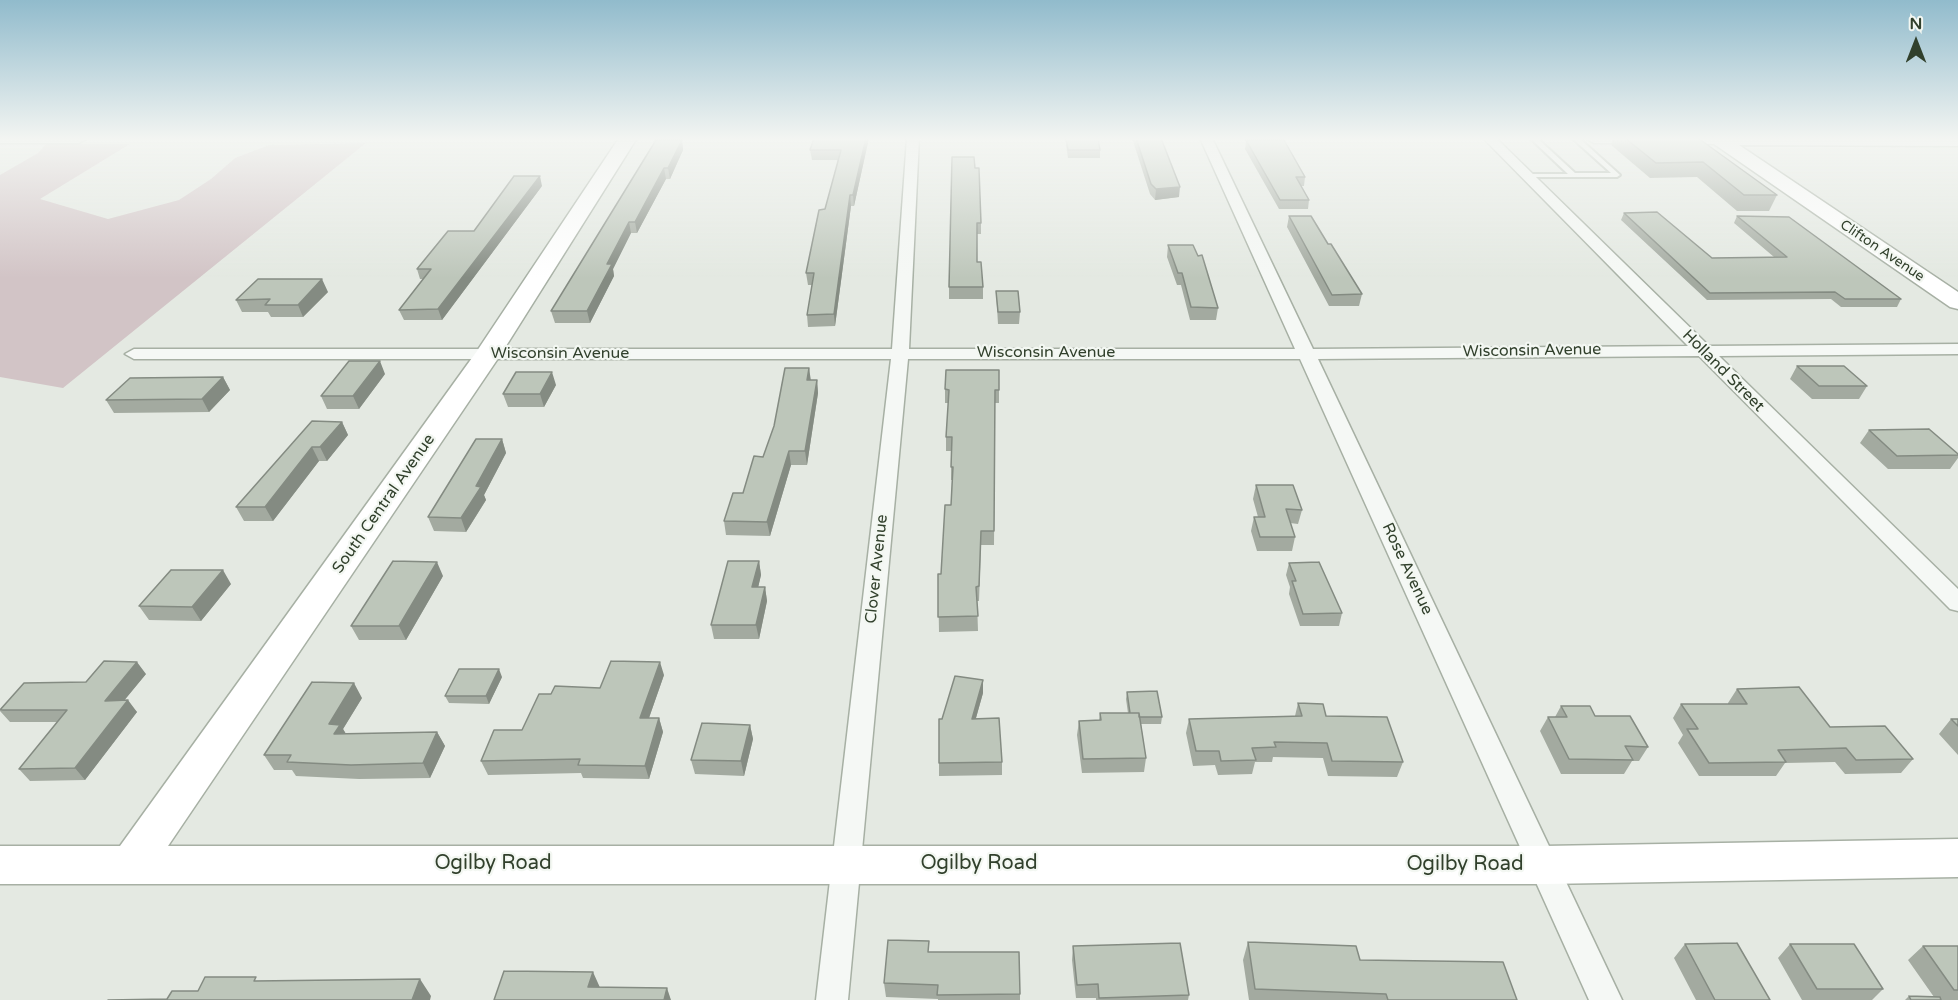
<!DOCTYPE html>
<style>
body{margin:0}
#map{position:relative;width:1958px;height:1000px;overflow:hidden;background:#e4e9e2;font-family:"Varela Round",sans-serif}
canvas{display:block}
.north{position:absolute;left:1886px;top:12px;width:60px;height:60px;-webkit-text-stroke:4px #f3f7f2;paint-order:stroke;rotate:0deg;font-size:16px;font-weight:700;line-height:24px;text-align:center;color:#31402c}
.north::after{content:'';display:block;margin:auto;width:21px;height:27px;background:#31402c;clip-path:polygon(50% 0,100% 100%,50% 72%,0 100%)}
</style>
<div id="map">
<canvas width="1958" height="1000"></canvas>
<div class="north">N</div>
</div>
<script>
const ctx = document.querySelector('canvas').getContext('2d');
ctx.lineJoin = 'round';
function fill(path, color) { ctx.fillStyle = color; ctx.fill(path, 'evenodd'); }
const poly = rows => new Path2D(rows.map(r => 'M' + r).join(''));
function trace(path, color, width, dash) { ctx.strokeStyle = color; ctx.lineWidth = width; ctx.lineCap = dash ? 'butt' : 'round'; ctx.setLineDash(dash || []); ctx.stroke(path); }
function drawText(font, color, halo, rows, align = 'center') {
  ctx.font = font + ' "Varela Round",sans-serif'; ctx.lineWidth = 4.5; ctx.setLineDash([]); ctx.textBaseline = 'middle'; ctx.strokeStyle = halo; ctx.fillStyle = color; for (const [text, x, y, turn = 0] of rows) {
    ctx.save(); ctx.translate(x, y); ctx.rotate((+turn || 0) * Math.PI / 180); ctx.textAlign = isNaN(turn) ? turn : align; if (halo) ctx.strokeText(text, 0, 0); ctx.fillText(text, 0, 0); ctx.restore();
  }
}
const green = poly([
 [366,143,63,388,0,377,0,175,38,153,46,144,130,144,40,199,108,219,179,200,211,179,235,158,269,145]
]);
const lane = poly([
 [1530,138,1537,138,1575,173,1611,173,1572,138,1579,138,1620,175,1617,177,1525,177,1525,175,1527,174,1568,174,1530,138]
]);
const street = poly([
 [907,138,919,138,909,349,1295,349,1200,138,1212,138,1313,349,1688,346,1483,138,1496,138,1709,346,1958,344,1958,354,1719,356,1958,589,1958,611,1950,609,1699,356,1318,359,1622,1000,1589,1000,1300,359,908,359,848,1000,816,1000,891,359,134,359,125,354,134,349,892,349,907,138]
]);
const secondary = poly([
 [0,138,88,138,79,143,0,143,0,138],
 [619,138,637,138,501,354,168,846,1544,846,1958,839,1958,877,1544,884,0,884,0,846,120,846,477,351,619,138],
 [1585,138,1958,138,1958,146,1739,145,1958,292,1958,309,1950,307,1714,144,1594,143,1585,138]
]);
const wall = poly([
 [814,138,869,138,854,206,851,206,835,326,808,327,807,315,812,285,808,285,806,273,825,209,838,160,812,160,810,150],
 [1065,138,1098,138,1100,150,1100,158,1068,158],
 [1132,138,1161,138,1179,197,1155,200,1150,194],
 [1613,138,1698,138,1777,195,1769,211,1737,211,1697,177,1650,178,1611,145],
 [682,140,683,150,670,179,666,179,637,233,631,233,613,269,614,276,590,323,555,323,551,311],
 [1246,140,1305,177,1304,186,1301,186,1309,200,1308,209,1279,209,1245,149],
 [975,168,981,223,981,234,977,234,977,262,983,287,983,299,949,299,949,287],
 [542,186,442,320,404,320,399,310,423,279,420,279,417,269],
 [1624,213,1712,258,1774,257,1734,223,1737,216,1901,299,1897,307,1841,307,1831,299,1707,300,1621,220],
 [1289,216,1362,294,1359,306,1329,306,1287,227],
 [1168,245,1218,308,1216,320,1190,320,1181,285,1177,285,1167,257],
 [996,291,1020,312,1019,324,998,324],
 [328,292,303,317,271,317,268,312,242,312,236,300],
 [1797,366,1867,386,1859,399,1812,399,1790,379],
 [809,368,810,380,817,380,818,393,807,465,791,465,770,536,726,535,724,521,743,493,763,457],
 [999,370,999,403,995,403,994,545,981,545,979,601,977,601,978,631,939,632,938,574,941,574,951,505,952,480,951,480,951,451,946,451,946,437,949,403,945,403,945,389],
 [385,374,359,409,327,409,321,396],
 [223,377,230,390,209,412,114,413,106,400],
 [556,385,544,407,508,407,503,394],
 [342,422,348,435,327,461,319,461,273,521,244,521,236,507],
 [1869,430,1958,454,1958,458,1950,469,1888,469,1860,443],
 [502,439,506,453,484,495,486,500,466,532,434,531,428,517],
 [1256,485,1302,510,1298,524,1290,523,1295,537,1292,551,1257,551,1251,531,1254,517,1258,517,1253,499],
 [759,561,761,575,758,587,765,587,767,601,759,639,714,639,711,625],
 [1289,563,1342,613,1339,626,1300,626,1289,594,1290,587,1286,575],
 [443,576,406,640,359,640,351,626],
 [231,584,201,621,149,620,139,606],
 [146,674,124,700,137,712,85,780,30,781,19,769,57,722,10,722,0,711,86,682],
 [664,675,649,718,659,718,663,732,649,779,583,778,581,773,488,775,481,761,522,730,551,694,600,688],
 [502,677,489,704,449,703,445,696],
 [983,680,983,693,976,718,1002,762,1002,775,939,776,939,763,942,719],
 [1737,689,1830,727,1913,759,1901,773,1845,774,1835,762,1785,763,1776,776,1699,776,1678,743,1683,735,1673,718,1681,704,1728,704,1728,703],
 [1127,692,1162,717,1161,724,1141,724,1146,758,1144,772,1082,773,1077,735,1079,721,1099,720,1100,713,1128,713,1126,699],
 [362,698,343,729,346,734,437,732,445,746,430,778,359,779,296,776,292,770,274,770,264,755],
 [1298,703,1326,716,1403,762,1397,777,1328,776,1323,758,1273,757,1272,762,1255,762,1252,774,1218,775,1215,765,1193,766,1186,733,1189,719,1295,716],
 [1561,706,1595,716,1648,747,1639,761,1632,761,1624,774,1561,774,1540,731,1548,717,1555,717],
 [1951,719,1958,719,1958,755,1939,734],
 [750,725,753,739,744,776,695,774,691,760],
 [1248,942,1360,960,1517,1000,1249,1000,1243,960],
 [1685,944,1770,1000,1696,1000,1674,958],
 [1790,944,1883,989,1872,1000,1802,1000,1778,958],
 [1073,946,1189,995,1188,1000,1096,1000,1096,998,1076,998,1072,960],
 [1923,946,1958,946,1958,1000,1905,1000,1909,996,1934,997,1908,960],
 [930,952,1020,994,1020,1000,938,1000,938,999,886,997,884,983]
]);
const shadedWall = poly([
 [866,138,869,138,854,206,853,195],
 [682,140,683,150,670,179,668,168],
 [664,168,666,179,637,233,635,222],
 [540,176,542,186,442,320,438,309],
 [1180,187,1179,197,1155,200,1156,189],
 [850,195,851,206,835,326,834,314],
 [629,222,631,233,613,269,614,276,590,323,587,311,607,264],
 [322,279,328,292,303,317,298,305],
 [380,361,385,374,359,409,353,396],
 [809,368,811,381,807,380],
 [552,372,556,385,544,407,540,394],
 [223,377,230,390,209,412,202,399],
 [817,380,818,393,807,465,805,451],
 [342,422,348,435,327,461,320,447],
 [502,439,506,453,484,495,486,500,466,532,461,518,476,486],
 [312,447,319,461,273,521,265,507],
 [789,451,791,465,770,536,767,522],
 [759,561,761,575,755,601,752,587],
 [437,562,443,576,406,640,399,626],
 [223,570,231,584,201,621,192,607],
 [765,587,767,601,759,639,756,625],
 [137,662,146,674,114,713,105,701],
 [660,662,664,675,644,732,640,718],
 [499,669,502,677,489,704,486,696],
 [983,680,983,693,972,732,972,719],
 [354,683,362,698,343,729,349,739,343,749,329,724],
 [128,700,137,712,85,780,75,768],
 [659,718,663,732,649,779,645,766],
 [750,725,753,739,744,776,741,761],
 [437,732,445,746,430,778,423,763],
 [593,972,602,992,588,987],
 [420,979,431,996,430,1000,412,1000],
 [667,988,671,1000,664,1000]
]);
const building = poly([
 [814,138,866,138,853,195,850,195,834,314,807,315,814,273,806,273,819,210,825,209,841,150,810,150,814,138],
 [1066,138,1098,138,1100,150,1068,150,1066,138],
 [1136,138,1161,138,1180,187,1156,189,1151,184,1136,138],
 [1625,138,1698,138,1777,195,1744,195,1703,162,1656,163,1625,138],
 [656,140,682,140,668,168,664,168,635,222,629,222,607,264,612,264,587,311,551,311,656,140],
 [1246,140,1284,140,1305,177,1296,177,1309,200,1280,200,1246,140],
 [952,157,974,157,975,168,979,168,981,223,977,223,977,262,981,262,983,287,949,287,952,157],
 [514,176,540,176,438,309,399,310,431,269,417,269,448,231,474,231,514,176],
 [1657,212,1712,258,1787,257,1737,216,1789,217,1901,299,1845,299,1835,292,1710,293,1624,213,1657,212],
 [1289,216,1311,216,1328,244,1331,244,1362,294,1332,295,1289,216],
 [1168,245,1193,245,1198,256,1202,255,1218,308,1191,307,1182,273,1178,273,1168,245],
 [258,279,322,279,298,305,265,305,270,299,236,300,258,279],
 [996,291,1018,291,1020,312,998,312,996,291],
 [349,361,380,361,353,396,321,396,349,361],
 [1797,366,1844,366,1867,386,1819,386,1797,366],
 [785,368,809,368,807,380,817,380,805,451,789,451,767,522,724,521,733,493,743,493,754,456,763,457,774,426,785,368],
 [946,370,999,370,999,390,995,390,994,531,981,531,979,586,976,587,978,616,938,617,938,574,941,574,945,505,951,505,953,467,951,467,952,437,946,437,949,390,945,389,946,370],
 [516,372,552,372,540,394,503,394,516,372],
 [223,377,202,399,106,400,130,378,223,377],
 [312,421,342,422,320,447,312,447,265,507,236,507,312,421],
 [1929,429,1958,454,1958,455,1897,456,1869,430,1929,429],
 [476,439,502,439,476,486,481,487,461,518,428,517,476,439],
 [1256,485,1293,485,1302,510,1286,509,1295,537,1260,537,1254,517,1265,517,1256,485],
 [393,561,437,562,399,626,351,626,393,561],
 [728,561,759,561,752,587,765,587,756,625,711,625,728,561],
 [1319,562,1342,613,1303,614,1292,581,1296,581,1289,563,1319,562],
 [171,570,223,570,192,607,139,606,171,570],
 [104,661,137,662,105,701,128,700,75,768,19,769,67,710,0,710,24,683,86,682,104,661],
 [611,661,660,662,640,718,659,718,645,766,578,765,580,759,481,761,494,730,522,730,539,694,551,694,555,686,600,688,611,661],
 [459,669,499,669,486,696,445,696,459,669],
 [955,676,983,680,972,719,999,718,1002,762,939,763,939,719,942,719,955,676],
 [312,682,354,683,329,724,340,725,334,734,437,732,423,763,351,765,287,762,291,755,264,755,312,682],
 [1799,687,1830,727,1885,726,1913,759,1856,760,1846,748,1778,750,1786,762,1709,763,1687,729,1698,729,1681,704,1747,704,1737,689,1799,687],
 [1157,691,1162,717,1139,717,1139,713,1130,713,1127,692,1157,691],
 [1298,703,1323,704,1326,716,1387,717,1403,762,1332,761,1327,743,1274,742,1276,747,1252,748,1256,760,1221,761,1219,751,1196,751,1189,719,1302,716,1298,703],
 [1561,706,1590,706,1595,716,1630,716,1648,747,1625,746,1633,760,1569,759,1548,717,1567,717,1561,706],
 [1100,713,1139,713,1146,758,1083,759,1079,721,1101,720,1100,713],
 [1951,719,1958,719,1958,726,1951,719],
 [702,723,750,725,741,761,691,760,702,723],
 [888,940,929,941,928,952,1019,952,1020,994,937,995,938,985,884,983,888,940],
 [1248,942,1356,946,1360,960,1503,962,1517,1000,1388,1000,1386,994,1255,989,1248,942],
 [1180,943,1189,995,1099,998,1098,984,1077,985,1073,946,1180,943],
 [1737,943,1770,1000,1715,1000,1685,944,1737,943],
 [1790,944,1854,944,1883,989,1817,989,1790,944],
 [1923,946,1958,946,1958,990,1954,990,1923,946],
 [504,971,593,972,588,987,667,988,664,1000,494,1000,504,971],
 [205,977,256,977,254,981,420,979,412,1000,108,1000,167,999,172,991,198,991,205,977],
 [1909,996,1940,997,1941,1000,1911,1000,1909,996]
]);
const farStreetnames = [
 ["Clifton Avenue",1882,251,34]
];
const streetNames = [
 ["Wisconsin Avenue",1532,351,-1],
 ["Wisconsin Avenue",1046,353],
 ["Wisconsin Avenue",560,354],
 ["Holland Street",1723,371,45],
 ["South Central Avenue",384,504,-55],
 ["Clover Avenue",877,569,-84],
 ["Rose Avenue",1407,569,65]
];
const nearStreetnames = [
 ["Ogilby Road",493,864],
 ["Ogilby Road",979,864],
 ["Ogilby Road",1465,865]
];
fill(green, '#d2c4c6');
trace(lane, '#a7b0a4', 4);
trace(street, '#a7b0a4', 3);
trace(secondary, '#a7b0a4', 3);
fill(lane, '#f5f8f5');
fill(street, '#f5f8f5');
fill(secondary, '#fff');
fill(wall, '#a3aaa0');
fill(shadedWall, '#848b82');
fill(building, '#bdc6ba');
trace(building, '#848b82', 1.5);
const sky = ctx.createLinearGradient(0, 0, 0, 278);
sky.addColorStop(0, '#91bbcc');
sky.addColorStop(0.5, '#f3f5f2');
sky.addColorStop(1, '#f3f5f200');
ctx.fillStyle = sky;
ctx.fillRect(0, 0, 1958, 278);
drawText('14px', '#31402c', '#f3f7f2', farStreetnames);
drawText('16px', '#31402c', '#f3f7f2', streetNames);
drawText('20px', '#31402c', '#f3f7f2', nearStreetnames);
</script>
